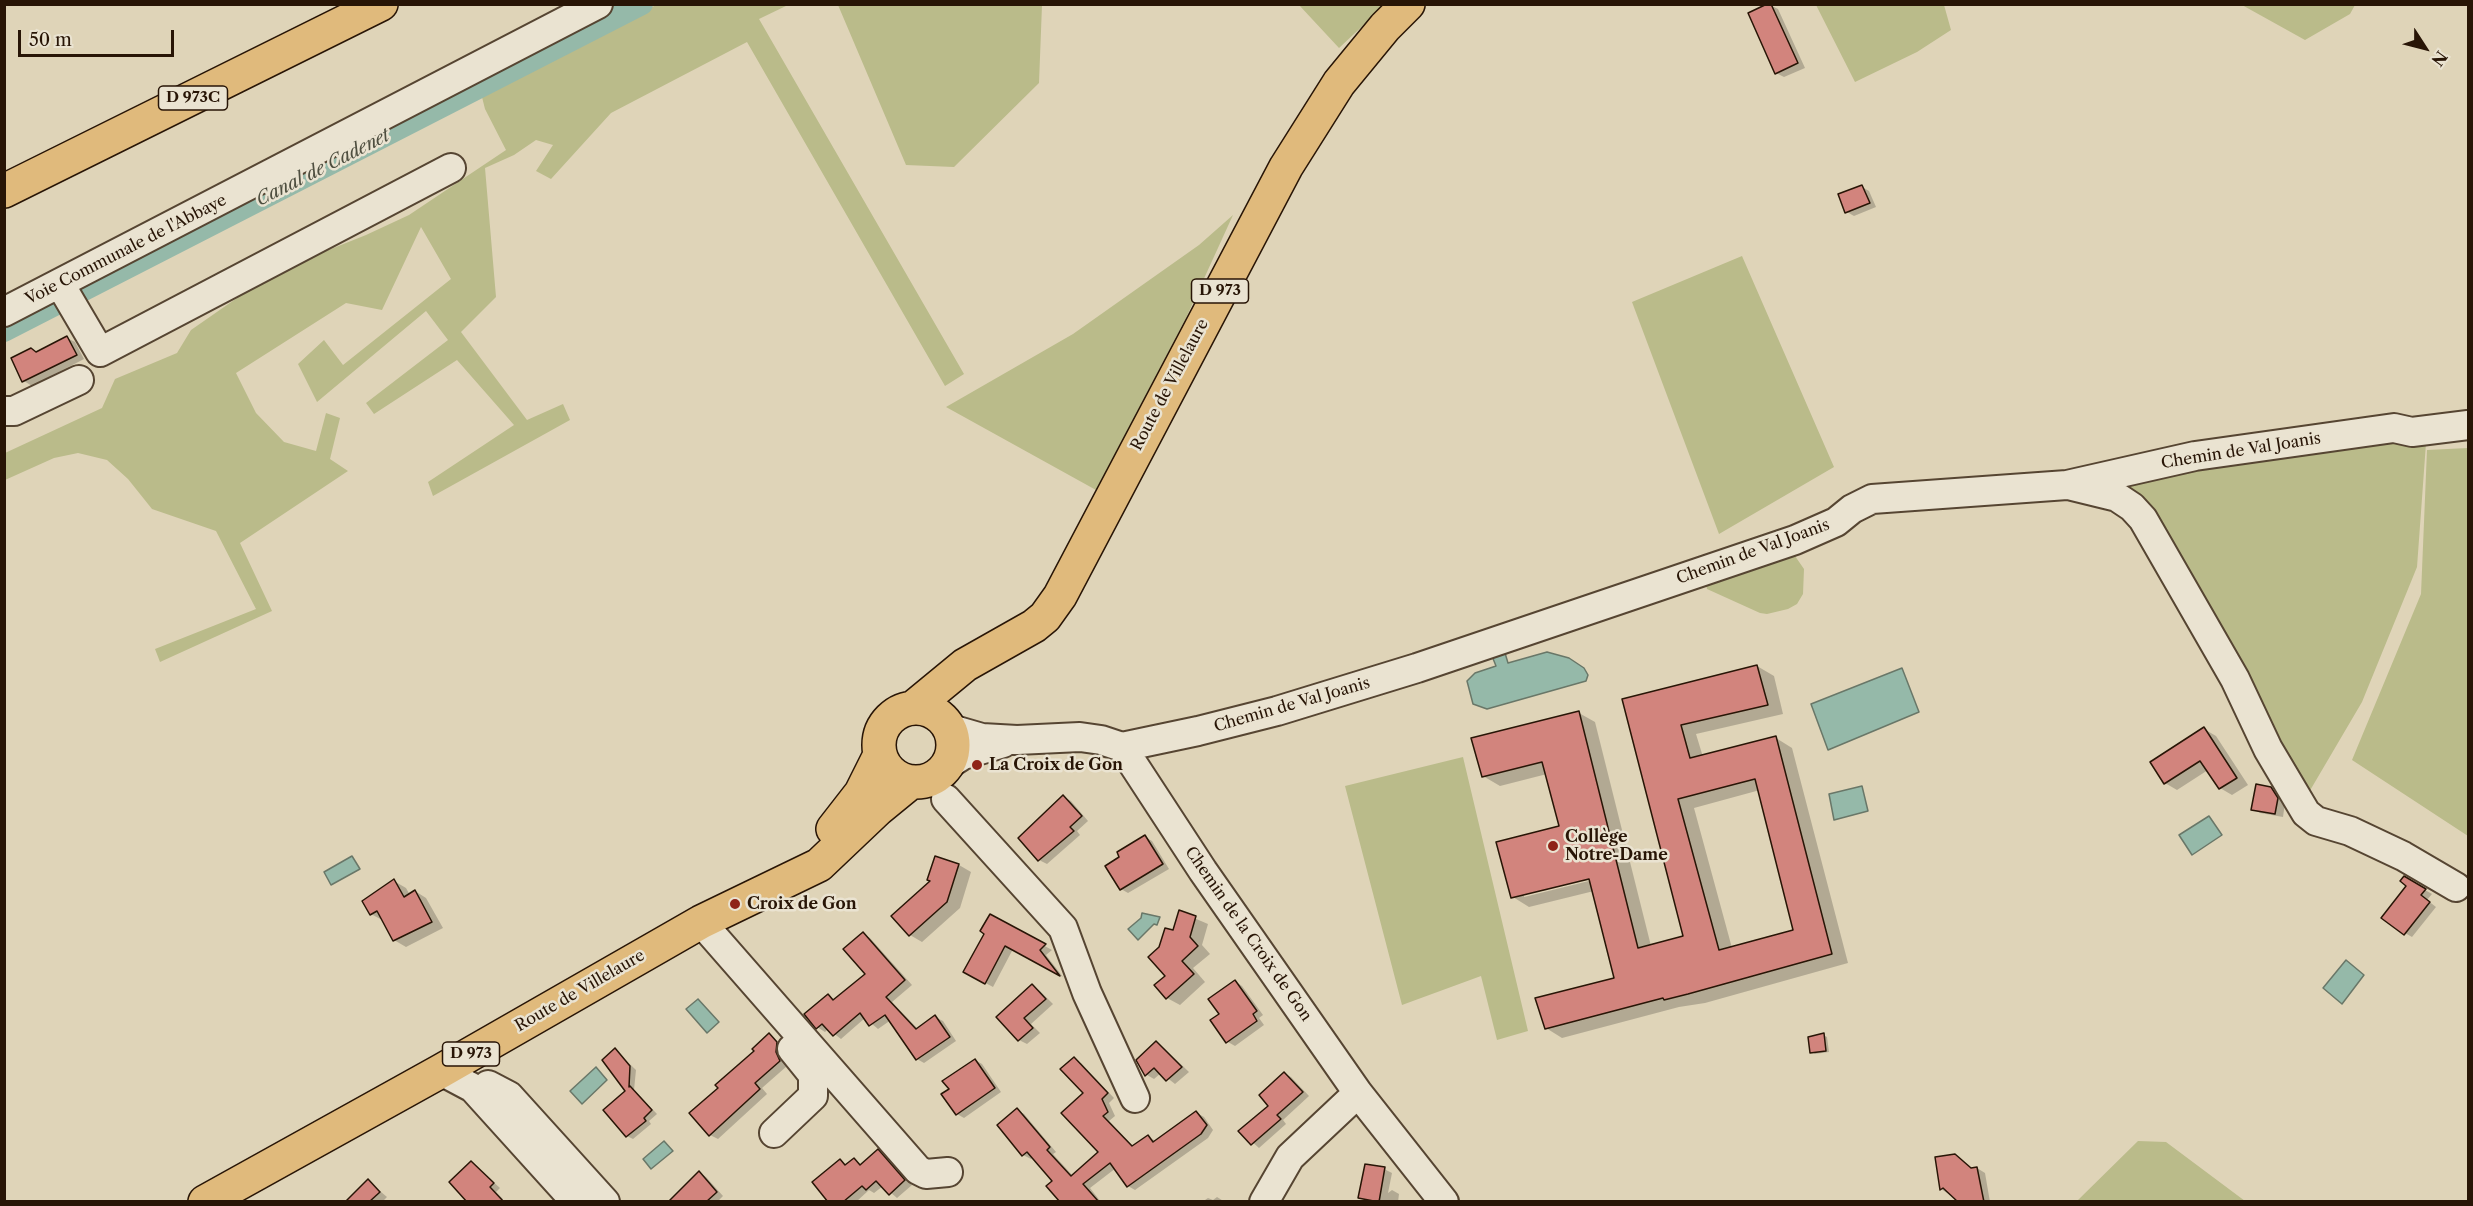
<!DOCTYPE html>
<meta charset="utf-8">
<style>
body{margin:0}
#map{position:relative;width:2473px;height:1206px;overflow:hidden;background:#dfd4b8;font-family:"Libre Caslon Text",serif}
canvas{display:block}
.frame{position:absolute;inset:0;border:6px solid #281506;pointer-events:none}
.north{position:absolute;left:2395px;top:18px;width:60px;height:60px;-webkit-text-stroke:4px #eae3d1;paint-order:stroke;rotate:126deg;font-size:16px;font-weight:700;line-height:24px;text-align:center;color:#281506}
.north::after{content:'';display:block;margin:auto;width:21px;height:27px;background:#281506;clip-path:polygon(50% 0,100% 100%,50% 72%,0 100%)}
.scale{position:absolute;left:18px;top:30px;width:156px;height:27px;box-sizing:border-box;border:3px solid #281506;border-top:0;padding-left:8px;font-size:18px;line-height:21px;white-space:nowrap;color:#281506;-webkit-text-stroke:4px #eae3d1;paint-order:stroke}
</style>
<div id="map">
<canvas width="2473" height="1206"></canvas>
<div class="frame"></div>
<div class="north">N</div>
<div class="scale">50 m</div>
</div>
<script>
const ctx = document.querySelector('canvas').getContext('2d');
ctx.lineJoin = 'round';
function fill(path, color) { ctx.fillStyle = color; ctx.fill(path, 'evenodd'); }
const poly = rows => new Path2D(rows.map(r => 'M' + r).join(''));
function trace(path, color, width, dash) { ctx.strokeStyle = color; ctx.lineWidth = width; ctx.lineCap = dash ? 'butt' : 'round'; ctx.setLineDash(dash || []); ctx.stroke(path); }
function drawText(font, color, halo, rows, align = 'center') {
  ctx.font = font + ' "Libre Caslon Text",serif'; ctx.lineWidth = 5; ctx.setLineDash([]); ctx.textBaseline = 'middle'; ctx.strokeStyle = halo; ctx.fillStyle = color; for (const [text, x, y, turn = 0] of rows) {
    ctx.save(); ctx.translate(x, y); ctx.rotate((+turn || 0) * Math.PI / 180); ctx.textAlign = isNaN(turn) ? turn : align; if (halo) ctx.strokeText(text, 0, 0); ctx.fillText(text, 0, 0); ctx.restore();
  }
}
const green = poly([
 [656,5,788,5,759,19,964,374,945,386,747,42,611,113,551,179,536,171,553,145,536,140,514,155,485,168,496,297,461,332,527,420,563,404,570,420,433,496,428,482,514,425,457,360,374,414,366,403,448,340,426,311,317,402,298,364,324,340,343,365,451,279,421,227,382,310,346,303,236,373,256,413,284,442,316,451,326,413,340,418,330,459,348,471,240,543,272,611,160,662,155,649,256,609,216,531,152,509,128,479,107,460,78,453,54,458,5,480,5,453,102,408,115,379,177,353,191,330,250,289,301,261,366,235,409,215,506,150,485,109,482,97],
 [838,5,1042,5,1039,83,954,167,906,165],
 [1299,5,1385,5,1339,48],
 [1816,5,1944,5,1951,30,1917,52,1855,82],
 [2242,5,2355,5,2350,14,2305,40],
 [1233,215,1186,318,1096,490,946,407,1073,334,1199,245],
 [1742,256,1834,467,1719,534,1632,302],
 [2399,436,2426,443,2417,567,2362,702,2305,799,2113,481],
 [2468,448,2468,836,2352,760,2421,594,2427,450],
 [1782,554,1795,556,1804,569,1803,594,1797,604,1788,609,1767,614,1760,613,1707,589,1706,585],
 [1463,757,1528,1031,1497,1040,1481,976,1402,1005,1345,786],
 [2138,1141,2166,1142,2245,1201,2077,1201]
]);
const water = poly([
 [1547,652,1569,658,1584,668,1588,675,1586,681,1487,709,1473,704,1467,681,1475,673,1496,666,1492,656,1505,653,1508,663,1547,652],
 [1902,668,1919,712,1828,750,1811,704,1902,668],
 [1862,786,1868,811,1834,820,1829,794,1862,786],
 [2209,816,2222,835,2192,855,2179,835,2209,816],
 [352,856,360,869,331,885,324,872,352,856],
 [1142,913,1160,917,1157,925,1154,924,1138,940,1128,929,1141,918,1142,913],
 [2346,960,2364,975,2342,1004,2323,988,2346,960],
 [698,999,719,1022,707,1033,686,1009,698,999],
 [596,1067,607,1080,582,1104,570,1091,596,1067],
 [664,1141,673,1151,651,1169,643,1159,664,1141]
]);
const shadow = poly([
 [1770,5,1778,9,1805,68,1784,77,1776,73],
 [1862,187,1869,191,1876,207,1854,216,1847,212],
 [67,338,75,342,84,359,32,386,24,381,37,353],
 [1757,666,1774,676,1783,714,1696,734,1703,757,1776,738,1792,748,1848,963,1705,1003,1679,1007,1562,1038,1546,1028,1616,979,1594,891,1529,907,1513,897,1561,827,1547,774,1500,786,1483,776,1579,713,1595,722,1651,946,1685,937,1624,700],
 [1760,790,1795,932,1732,948,1694,808],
 [1596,876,1597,879,1524,897,1524,894],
 [2204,729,2216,736,2248,785,2232,795,2220,788,2208,770,2177,790,2165,783],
 [2271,788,2279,793,2285,803,2283,817,2260,813,2252,809],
 [1064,797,1071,801,1088,821,1077,831,1080,835,1047,864,1039,860,1020,838],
 [1145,837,1152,841,1169,869,1128,893,1121,889,1121,857],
 [936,858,959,865,971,872,960,908,922,942,910,935,893,916,932,881],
 [2404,878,2432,894,2427,900,2436,907,2412,937,2405,933,2408,886],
 [394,881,406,888,410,895,415,891,426,898,443,928,406,947,394,940,384,921,371,914],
 [1180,912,1208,924,1202,945,1210,954,1193,968,1205,982,1180,1005,1167,998,1167,976,1174,932],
 [990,916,1052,950,1046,955,1063,977,1013,949,993,987,965,972,986,933],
 [863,934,870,938,912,985,892,1002,918,1029,935,1017,943,1021,956,1041,924,1063,917,1059,891,1020,878,1029,865,1018,841,1039,828,1029,825,1032,817,1027,828,996,836,1000,867,974],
 [1235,981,1242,986,1263,1015,1259,1018,1264,1025,1235,1046,1228,1042,1212,1021,1221,1014],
 [1033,986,1040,991,1053,1004,1031,1024,1040,1033,1027,1044,1019,1040,998,1018],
 [769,1035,784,1048,787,1066,762,1088,767,1094,718,1139,710,1135,691,1113,720,1089],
 [1823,1035,1827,1037,1829,1052,1815,1054,1812,1052],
 [1156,1043,1164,1048,1189,1072,1175,1084,1161,1073,1154,1079,1147,1075,1137,1060],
 [615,1050,636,1070,634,1090,657,1114,649,1121,651,1124,633,1139,627,1136,627,1091],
 [1074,1059,1081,1063,1114,1098,1109,1103,1115,1116,1109,1121,1134,1147,1148,1137,1156,1141,1197,1113,1204,1117,1213,1130,1208,1138,1135,1190,1128,1186,1116,1168,1090,1188,1101,1202,1062,1202,1054,1181,1033,1157,1031,1159,1023,1155,1017,1110,1024,1114,1056,1152,1053,1154,1073,1176,1100,1152],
 [975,1060,982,1064,1001,1092,964,1118,957,1114,951,1089],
 [1285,1074,1291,1077,1309,1096,1283,1120,1286,1124,1259,1148,1240,1131,1270,1106],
 [878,1151,886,1155,912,1185,897,1198,883,1186,874,1193,869,1190,856,1202,830,1202,840,1161,847,1165,854,1160,862,1165],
 [1954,1155,1973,1169,1977,1168,1985,1173,1990,1202,1961,1202,1941,1189],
 [472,1163,500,1188,496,1192,503,1199,500,1202],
 [1384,1169,1392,1173,1388,1193,1392,1190,1399,1194,1398,1202,1367,1202,1359,1197],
 [700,1173,706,1177,723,1196,717,1202,675,1202],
 [368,1181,387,1197,382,1202,347,1202],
 [1217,1197,1225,1202,1202,1202,1208,1198,1213,1200]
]);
const canal = poly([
 [4,331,642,4]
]);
const building = poly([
 [1767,4,1771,4,1798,63,1775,74,1748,13,1767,4],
 [1862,185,1870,203,1845,213,1838,194,1862,185],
 [67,336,77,355,22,382,11,358,31,348,36,352,67,336],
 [1757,665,1768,705,1681,725,1690,758,1776,736,1832,954,1688,994,1664,1000,1663,998,1545,1029,1535,998,1614,978,1589,879,1511,898,1496,842,1559,826,1542,762,1482,777,1471,738,1579,711,1638,948,1683,936,1622,699,1757,665],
 [1755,779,1793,930,1719,950,1678,799,1755,779],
 [2204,727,2237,778,2219,789,2200,761,2164,784,2150,762,2204,727],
 [2256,784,2271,787,2278,798,2275,814,2251,810,2256,784],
 [1063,795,1082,816,1070,827,1074,831,1038,861,1018,838,1063,795],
 [1145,835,1163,864,1120,890,1105,866,1119,857,1117,852,1145,835],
 [935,856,959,864,947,902,909,936,891,916,930,881,927,880,935,856],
 [2404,876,2426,889,2421,895,2430,902,2404,935,2381,918,2406,886,2400,881,2404,876],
 [394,879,404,897,415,890,432,922,393,941,377,911,370,915,362,901,394,879],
 [1179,910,1196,916,1190,937,1198,946,1182,961,1194,974,1166,999,1154,985,1165,976,1148,957,1159,947,1165,928,1173,930,1179,910],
 [990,914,1046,944,1040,950,1060,976,1005,946,985,984,963,972,984,934,980,931,990,914],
 [863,932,905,980,886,997,916,1029,935,1015,950,1037,916,1060,885,1015,869,1026,860,1013,833,1036,822,1024,816,1029,804,1014,828,994,833,1000,865,974,843,949,863,932],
 [1235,980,1257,1011,1253,1014,1257,1021,1226,1043,1210,1020,1219,1014,1208,999,1235,980],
 [1032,984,1046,999,1024,1018,1033,1028,1018,1041,996,1017,1032,984],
 [769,1033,777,1042,776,1052,780,1061,755,1083,760,1089,709,1136,689,1113,718,1088,715,1085,754,1051,752,1049,769,1033],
 [1824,1033,1826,1051,1810,1053,1808,1037,1824,1033],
 [1156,1041,1182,1067,1166,1081,1154,1068,1145,1076,1136,1060,1156,1041],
 [615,1048,630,1066,629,1087,630,1086,652,1110,644,1118,646,1121,626,1137,603,1110,625,1091,602,1060,615,1048],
 [1074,1057,1108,1093,1102,1099,1108,1112,1103,1116,1132,1146,1148,1135,1153,1142,1196,1111,1207,1125,1201,1134,1127,1187,1110,1163,1083,1184,1099,1202,1060,1202,1046,1186,1052,1181,1027,1152,1022,1156,997,1125,1017,1108,1050,1147,1047,1150,1071,1176,1098,1152,1061,1113,1083,1093,1060,1069,1074,1057],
 [975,1059,995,1088,956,1115,941,1094,949,1089,942,1081,975,1059],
 [1284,1072,1303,1092,1277,1115,1281,1119,1251,1145,1238,1131,1268,1106,1259,1095,1284,1072],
 [878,1149,905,1180,889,1195,876,1181,866,1190,862,1186,843,1202,828,1202,812,1182,840,1159,845,1165,854,1158,860,1165,878,1149],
 [1955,1154,1971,1168,1977,1167,1984,1202,1958,1202,1943,1188,1940,1190,1935,1157,1955,1154],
 [471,1161,494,1183,490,1187,504,1202,467,1202,449,1182,471,1161],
 [1365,1164,1385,1167,1379,1202,1358,1198,1365,1164],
 [699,1171,717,1192,706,1202,668,1202,699,1171],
 [368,1179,380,1192,369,1202,345,1202,368,1179]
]);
const minor = poly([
 [60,284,100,352,451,168],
 [4,312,598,4],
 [4,411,14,411,79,380],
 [2072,486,2117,497,2132,507,2143,519,2235,679,2268,749,2306,813,2316,821,2350,831,2403,856,2456,887],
 [951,729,982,738,1017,740,1080,737,1101,740,1122,747,1203,871,1358,1093,1444,1202],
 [1122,747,1198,731,1277,711,1417,668,1795,540,1836,522,1852,509,1872,499,2067,485,2195,456,2394,428,2412,432,2468,425],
 [949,764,963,755,1003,743],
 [946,799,1063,928,1087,993,1135,1098],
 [701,922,918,1170,926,1174,948,1172],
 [441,1071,473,1088,576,1202],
 [488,1085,509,1096,605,1202],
 [774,1133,813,1096,813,1075,792,1049],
 [1264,1202,1290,1157,1358,1093]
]);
const major = poly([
 [4,191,381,4],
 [914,707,965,665,1034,626,1045,617,1060,596,1286,167,1339,83,1385,27,1408,4],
 '879 745a37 37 0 1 1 74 0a37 37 0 1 1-74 0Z',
 [833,829,861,793,880,755],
 [205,1202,441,1071,701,922,819,865,878,809,911,782]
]);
const markers = [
 [977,765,6,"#8f2418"],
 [1553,846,6,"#8f2418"],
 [735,904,6,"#8f2418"]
];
const shields = [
 [193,98,69],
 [1220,291,57],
 [471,1054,57]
];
const shieldNames = [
 ["D 973C",193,98],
 ["D 973",1220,291],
 ["D 973",471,1054]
];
const streetNames = [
 ["Voie Communale de l'Abbaye",126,250,-27],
 ["Route de Villelaure",1170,385,-62],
 ["Chemin de Val Joanis",2241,451,-9],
 ["Chemin de Val Joanis",1753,552,-20],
 ["Chemin de Val Joanis",1292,705,-16],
 ["Chemin de la Croix de Gon",1248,934,55],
 ["Route de Villelaure",580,991,-30]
];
const poiNames = [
 ["La Croix de Gon",989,765],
 ["Collège",1565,837],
 ["Notre-Dame",1565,855],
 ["Croix de Gon",747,904]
];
const waterNames = [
 ["Canal de Cadenet",323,168,-27]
];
fill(green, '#babb8a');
fill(water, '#95b9a9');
trace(water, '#697768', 1.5);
fill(shadow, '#0003');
trace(canal, '#95b9a9', 22);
fill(building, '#d2847d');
trace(building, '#281506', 1.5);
trace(minor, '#564532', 32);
trace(major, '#281506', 36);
trace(minor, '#eae3d1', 28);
trace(major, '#e0ba7c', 33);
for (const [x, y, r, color] of markers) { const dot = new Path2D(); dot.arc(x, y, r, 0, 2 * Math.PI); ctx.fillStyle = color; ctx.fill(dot); trace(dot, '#eae3d1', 2); }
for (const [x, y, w] of shields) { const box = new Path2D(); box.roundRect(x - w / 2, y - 12, w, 24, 4.5); ctx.fillStyle = '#eae3d1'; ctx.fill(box); trace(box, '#281506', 1.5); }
drawText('bold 15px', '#281506', null, shieldNames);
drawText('16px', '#281506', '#eae3d1', streetNames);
drawText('bold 16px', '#281506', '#eae3d1', poiNames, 'left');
drawText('italic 18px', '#4e4e3f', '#eae3d1', waterNames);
</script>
